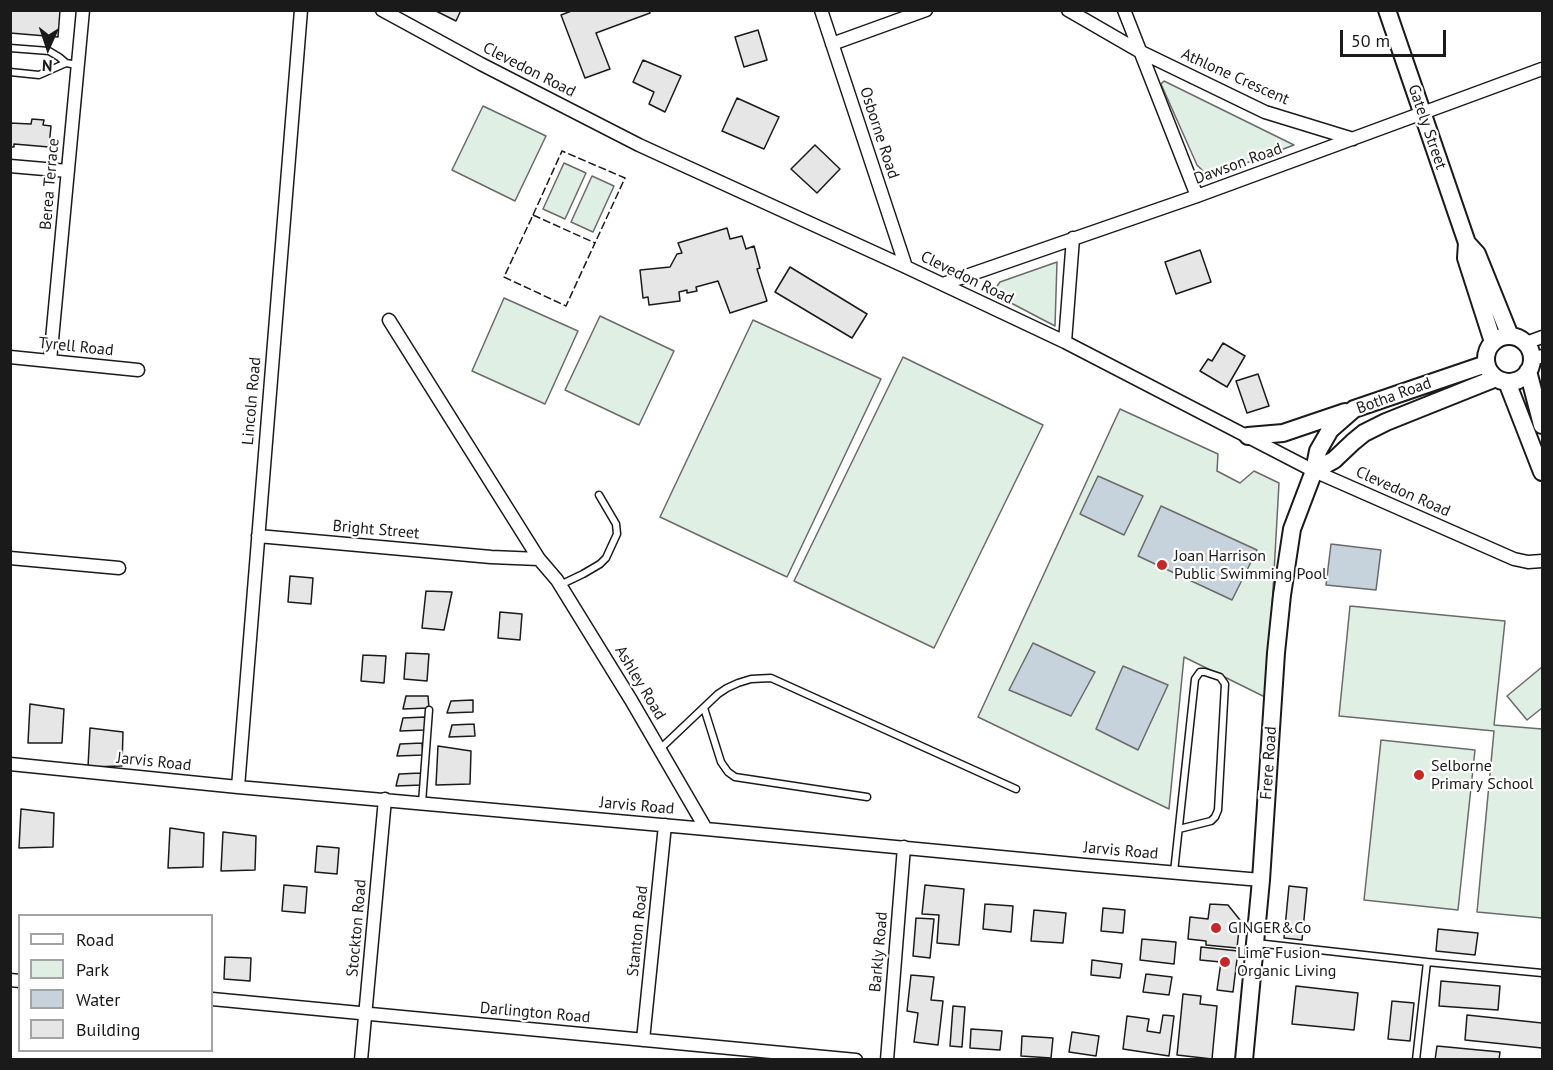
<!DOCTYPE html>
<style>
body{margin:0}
#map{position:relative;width:1553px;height:1070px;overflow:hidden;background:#fff;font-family:"PT Sans",sans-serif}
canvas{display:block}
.frame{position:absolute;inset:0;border:12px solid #1a1a1a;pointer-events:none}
.legend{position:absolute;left:18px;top:914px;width:195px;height:138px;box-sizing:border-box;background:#fff;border:2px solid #a3a3a3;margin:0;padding:8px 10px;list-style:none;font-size:18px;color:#1a1a1a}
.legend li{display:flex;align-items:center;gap:12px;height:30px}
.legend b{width:30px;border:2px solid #a3a3a3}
.north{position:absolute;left:18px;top:18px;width:60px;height:60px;-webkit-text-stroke:4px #fff;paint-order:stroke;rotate:183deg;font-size:16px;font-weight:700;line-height:24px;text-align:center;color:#1a1a1a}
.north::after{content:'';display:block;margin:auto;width:21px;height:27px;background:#1a1a1a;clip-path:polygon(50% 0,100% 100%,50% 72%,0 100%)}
.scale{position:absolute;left:1340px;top:30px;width:106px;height:27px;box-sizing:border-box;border:3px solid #1a1a1a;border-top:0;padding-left:8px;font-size:18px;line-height:21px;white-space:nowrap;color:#1a1a1a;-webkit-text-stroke:4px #fff;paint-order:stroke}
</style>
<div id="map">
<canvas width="1553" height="1070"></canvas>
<div class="frame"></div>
<ul class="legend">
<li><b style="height:8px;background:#fff"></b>Road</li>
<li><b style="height:16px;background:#e0efe3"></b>Park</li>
<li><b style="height:16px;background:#c6d2dc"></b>Water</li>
<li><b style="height:16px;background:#e6e6e6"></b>Building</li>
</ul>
<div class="north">N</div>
<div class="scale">50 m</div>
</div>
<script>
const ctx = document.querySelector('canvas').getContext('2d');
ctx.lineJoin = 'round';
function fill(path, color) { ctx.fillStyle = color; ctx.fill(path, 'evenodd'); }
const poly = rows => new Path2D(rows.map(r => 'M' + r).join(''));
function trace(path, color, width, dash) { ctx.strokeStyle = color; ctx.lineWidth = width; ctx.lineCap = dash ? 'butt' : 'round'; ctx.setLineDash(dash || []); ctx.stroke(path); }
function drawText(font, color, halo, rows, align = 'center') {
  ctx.font = font + ' "PT Sans",sans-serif'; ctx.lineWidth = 4.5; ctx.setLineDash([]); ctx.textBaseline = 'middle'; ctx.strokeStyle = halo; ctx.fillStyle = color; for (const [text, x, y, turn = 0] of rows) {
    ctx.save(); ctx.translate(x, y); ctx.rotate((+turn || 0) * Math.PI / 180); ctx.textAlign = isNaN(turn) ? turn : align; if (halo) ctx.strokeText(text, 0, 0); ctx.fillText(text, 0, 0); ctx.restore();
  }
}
const green = poly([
 [1164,81,1294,145,1209,177,1197,165,1161,84,1164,81],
 [483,106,546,136,515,201,452,170,483,106],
 [564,163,586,173,565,219,543,209,564,163],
 [592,176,614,186,593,232,571,222,592,176],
 [1057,262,1055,326,992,293,1000,282,1057,262],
 [504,298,578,331,545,404,472,371,504,298],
 [600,316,674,351,639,425,565,390,600,316],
 [753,320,881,379,787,577,660,517,753,320],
 [903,357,1043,425,934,648,794,581,903,357],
 [1120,409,1218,454,1217,471,1240,483,1254,471,1279,483,1267,698,1184,657,1169,809,978,717,1120,409],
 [1350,606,1505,621,1494,725,1542,729,1542,918,1477,912,1494,731,1339,716,1350,606],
 [1542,667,1542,708,1527,720,1507,696,1542,667],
 [1381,740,1475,750,1458,910,1364,900,1381,740]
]);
const water = poly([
 [1098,476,1143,496,1124,535,1080,514,1098,476],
 [1161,506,1257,550,1232,600,1138,556,1161,506],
 [1331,544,1381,550,1376,590,1326,585,1331,544],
 [1033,643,1095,672,1071,716,1009,690,1033,643],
 [1123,666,1168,685,1138,750,1096,729,1123,666]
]);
const building = poly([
 [10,10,60,10,58,37,10,33,10,10],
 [434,10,461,10,456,21,434,10],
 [574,10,649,10,650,13,596,33,610,69,585,78,561,15,574,10],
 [758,30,767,60,744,67,735,37,758,30],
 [643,60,681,76,665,112,649,104,654,92,633,82,643,60],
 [737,98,779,117,764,149,722,131,737,98],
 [32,119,44,120,43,125,51,126,49,147,14,144,14,147,10,147,10,123,31,124,32,119],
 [815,145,840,169,817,193,791,169,815,145],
 [727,228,730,239,742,236,746,249,754,246,760,268,757,269,767,301,730,313,718,281,696,287,697,291,687,293,687,290,679,292,680,301,649,305,648,297,643,298,640,270,670,267,677,254,682,253,678,243,727,228],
 [1200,250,1211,282,1176,294,1165,262,1200,250],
 [790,267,867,314,852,338,775,292,790,267],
 [1223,343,1245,356,1227,387,1200,371,1208,359,1212,361,1223,343],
 [1258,374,1269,406,1247,413,1236,381,1258,374],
 [290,576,313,578,311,604,288,602,290,576],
 [426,591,452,592,444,630,422,628,426,591],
 [500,612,522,614,520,640,498,638,500,612],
 [406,653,429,654,427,681,404,679,406,653],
 [363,655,386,656,384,683,361,681,363,655],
 [406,696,428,696,429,708,403,709,406,696],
 [473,700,473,712,447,713,451,701,473,700],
 [30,704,64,709,62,743,28,743,30,704],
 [425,717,425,730,400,731,403,718,425,717],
 [474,724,475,736,449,737,452,725,474,724],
 [90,728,123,732,122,766,88,767,90,728],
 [422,743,423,755,397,756,400,744,422,743],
 [438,746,471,751,470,784,436,785,438,746],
 [421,773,422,785,396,786,399,774,421,773],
 [21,809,54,813,53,847,19,848,21,809],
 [170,828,204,833,203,867,168,868,170,828],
 [223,832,256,836,255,870,221,871,223,832],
 [317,846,339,848,337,874,315,872,317,846],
 [284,885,307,887,305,913,282,911,284,885],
 [925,885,964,889,959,945,937,943,939,915,922,914,925,885],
 [1289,886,1307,888,1302,940,1284,938,1289,886],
 [985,904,1013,906,1011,932,983,929,985,904],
 [1210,904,1228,905,1240,920,1237,948,1206,945,1206,941,1188,939,1190,917,1208,919,1210,904],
 [1103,908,1125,910,1123,933,1101,931,1103,908],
 [1034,910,1066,913,1063,943,1031,941,1034,910],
 [916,918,934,919,930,958,913,956,916,918],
 [1438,929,1478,933,1475,955,1436,951,1438,929],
 [1142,939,1176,942,1174,964,1140,960,1142,939],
 [1201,947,1238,951,1233,992,1217,990,1221,962,1200,960,1201,947],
 [225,957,251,958,250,981,224,979,225,957],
 [1092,960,1122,964,1120,978,1091,975,1092,960],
 [1146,974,1172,977,1169,995,1143,992,1146,974],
 [911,975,934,977,931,1000,943,1001,938,1045,914,1042,918,1013,907,1011,911,975],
 [1441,981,1500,986,1498,1010,1439,1006,1441,981],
 [1296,986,1358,993,1354,1030,1292,1024,1296,986],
 [1183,994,1201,996,1200,1004,1217,1006,1212,1059,1177,1055,1183,994],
 [1392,1001,1414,1003,1410,1041,1388,1039,1392,1001],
 [953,1006,965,1007,962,1047,950,1046,953,1006],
 [1163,1015,1174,1016,1169,1056,1123,1049,1127,1016,1149,1019,1147,1031,1160,1033,1163,1015],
 [1467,1015,1542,1023,1542,1048,1465,1040,1467,1015],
 [971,1029,1002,1031,1000,1050,970,1048,971,1029],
 [1072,1032,1099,1036,1096,1056,1069,1052,1072,1032],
 [1022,1036,1053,1038,1051,1058,1021,1056,1022,1036],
 [1437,1046,1500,1052,1499,1060,1435,1060,1437,1046]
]);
const service = poly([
 [10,48,49,51,59,57,66,63],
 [10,72,39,75,66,63,77,65],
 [560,585,583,574,600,564,606,558,617,534,616,524,599,495],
 [704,708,721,762,728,772,735,777,867,797],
 [660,749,718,694,727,688,738,683,751,679,771,678,1016,789],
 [422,803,429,710],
 [1174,872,1195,679,1200,672,1205,672,1220,677,1225,684,1218,810,1215,817,1211,821,1179,829],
 [1256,943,1427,962,1542,973],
 [1416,1060,1427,962]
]);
const minor = poly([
 [382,10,481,64,639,145,906,267,1065,342,1314,471,1514,559,1528,562,1542,561],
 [821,10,906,267],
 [1068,10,1139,51,1265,112,1353,139],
 [1124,10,1197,196],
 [832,44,926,10],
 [10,166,68,171],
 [943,284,1197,196,1542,69],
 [389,320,539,559],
 [1065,342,1073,238],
 [1526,343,1542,337],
 [10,357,138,370],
 [1532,360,1542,356],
 [50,361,83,10],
 [258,536,491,557,539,559,557,580,631,700,706,829],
 [10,558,119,568],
 [10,764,238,787,706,829,1085,865,1261,880],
 [238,787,301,10],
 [10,980,20,981],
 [212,999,856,1060],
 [643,1040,665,825],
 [361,1060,385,799],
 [887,1060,904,847]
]);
const tertiary = poly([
 [1387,10,1467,243,1466,258,1493,342],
 [1467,243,1477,254,1510,336],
 '1486 359a23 23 0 1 1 46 0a23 23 0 1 1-46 0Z',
 [1528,371,1542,425],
 [1507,382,1542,472],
 [1248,436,1283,433,1345,412],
 [1314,471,1334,460,1353,442,1364,433,1386,422,1496,378],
 [1244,1060,1261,880,1276,653,1282,595,1292,529,1314,471,1318,451,1330,430,1354,409,1486,364]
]);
const fence = poly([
 [533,215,595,243,566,306,504,277,533,215],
 [533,215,562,151,625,178,595,243]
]);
const markers = [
 [1162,565,6,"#c62828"],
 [1419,775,6,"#c62828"],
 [1216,928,6,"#c62828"],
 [1225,962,6,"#c62828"]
];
const streetNames = [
 ["Clevedon Road",529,70,27],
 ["Athlone Crescent",1235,77,24],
 ["Gately Street",1427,127,71],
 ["Osborne Road",879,133,72],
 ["Dawson Road",1238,164,-20],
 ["Berea Terrace",50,184,-85],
 ["Clevedon Road",967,278,26],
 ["Tyrell Road",76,347,6],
 ["Botha Road",1394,396,-20],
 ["Lincoln Road",252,401,-85],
 ["Clevedon Road",1403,492,24],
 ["Bright Street",376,530,5],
 ["Ashley Road",640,683,59],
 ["Jarvis Road",154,762,6],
 ["Frere Road",1269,763,-86],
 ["Jarvis Road",637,806,5],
 ["Jarvis Road",1121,851,5],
 ["Stockton Road",357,928,-85],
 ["Stanton Road",638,931,-84],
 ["Barkly Road",879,952,-85],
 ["Darlington Road",535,1013,5]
];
const poiNames = [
 ["Joan Harrison",1174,556],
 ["Public Swimming Pool",1174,574],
 ["Selborne",1431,766],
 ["Primary School",1431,784],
 ["GINGER&Co",1228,928],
 ["Lime Fusion",1237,953],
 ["Organic Living",1237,971]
];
fill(green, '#e0efe3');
trace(green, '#6a6a6a', 1.5);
fill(water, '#c6d2dc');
trace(water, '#6a6a6a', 1.5);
fill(building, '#e6e6e6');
trace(building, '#1a1a1a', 1.5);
trace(service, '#1a1a1a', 9);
trace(minor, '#1a1a1a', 15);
trace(tertiary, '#1a1a1a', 20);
trace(service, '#fff', 6);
trace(minor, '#fff', 12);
trace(tertiary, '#fff', 16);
trace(fence, '#1a1a1a', 1.5, [8, 3]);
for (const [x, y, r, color] of markers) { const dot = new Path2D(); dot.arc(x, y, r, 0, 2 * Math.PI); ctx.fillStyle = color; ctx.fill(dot); trace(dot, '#fff', 2); }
drawText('16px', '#1a1a1a', '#fff', streetNames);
drawText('16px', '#1a1a1a', '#fff', poiNames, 'left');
</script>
